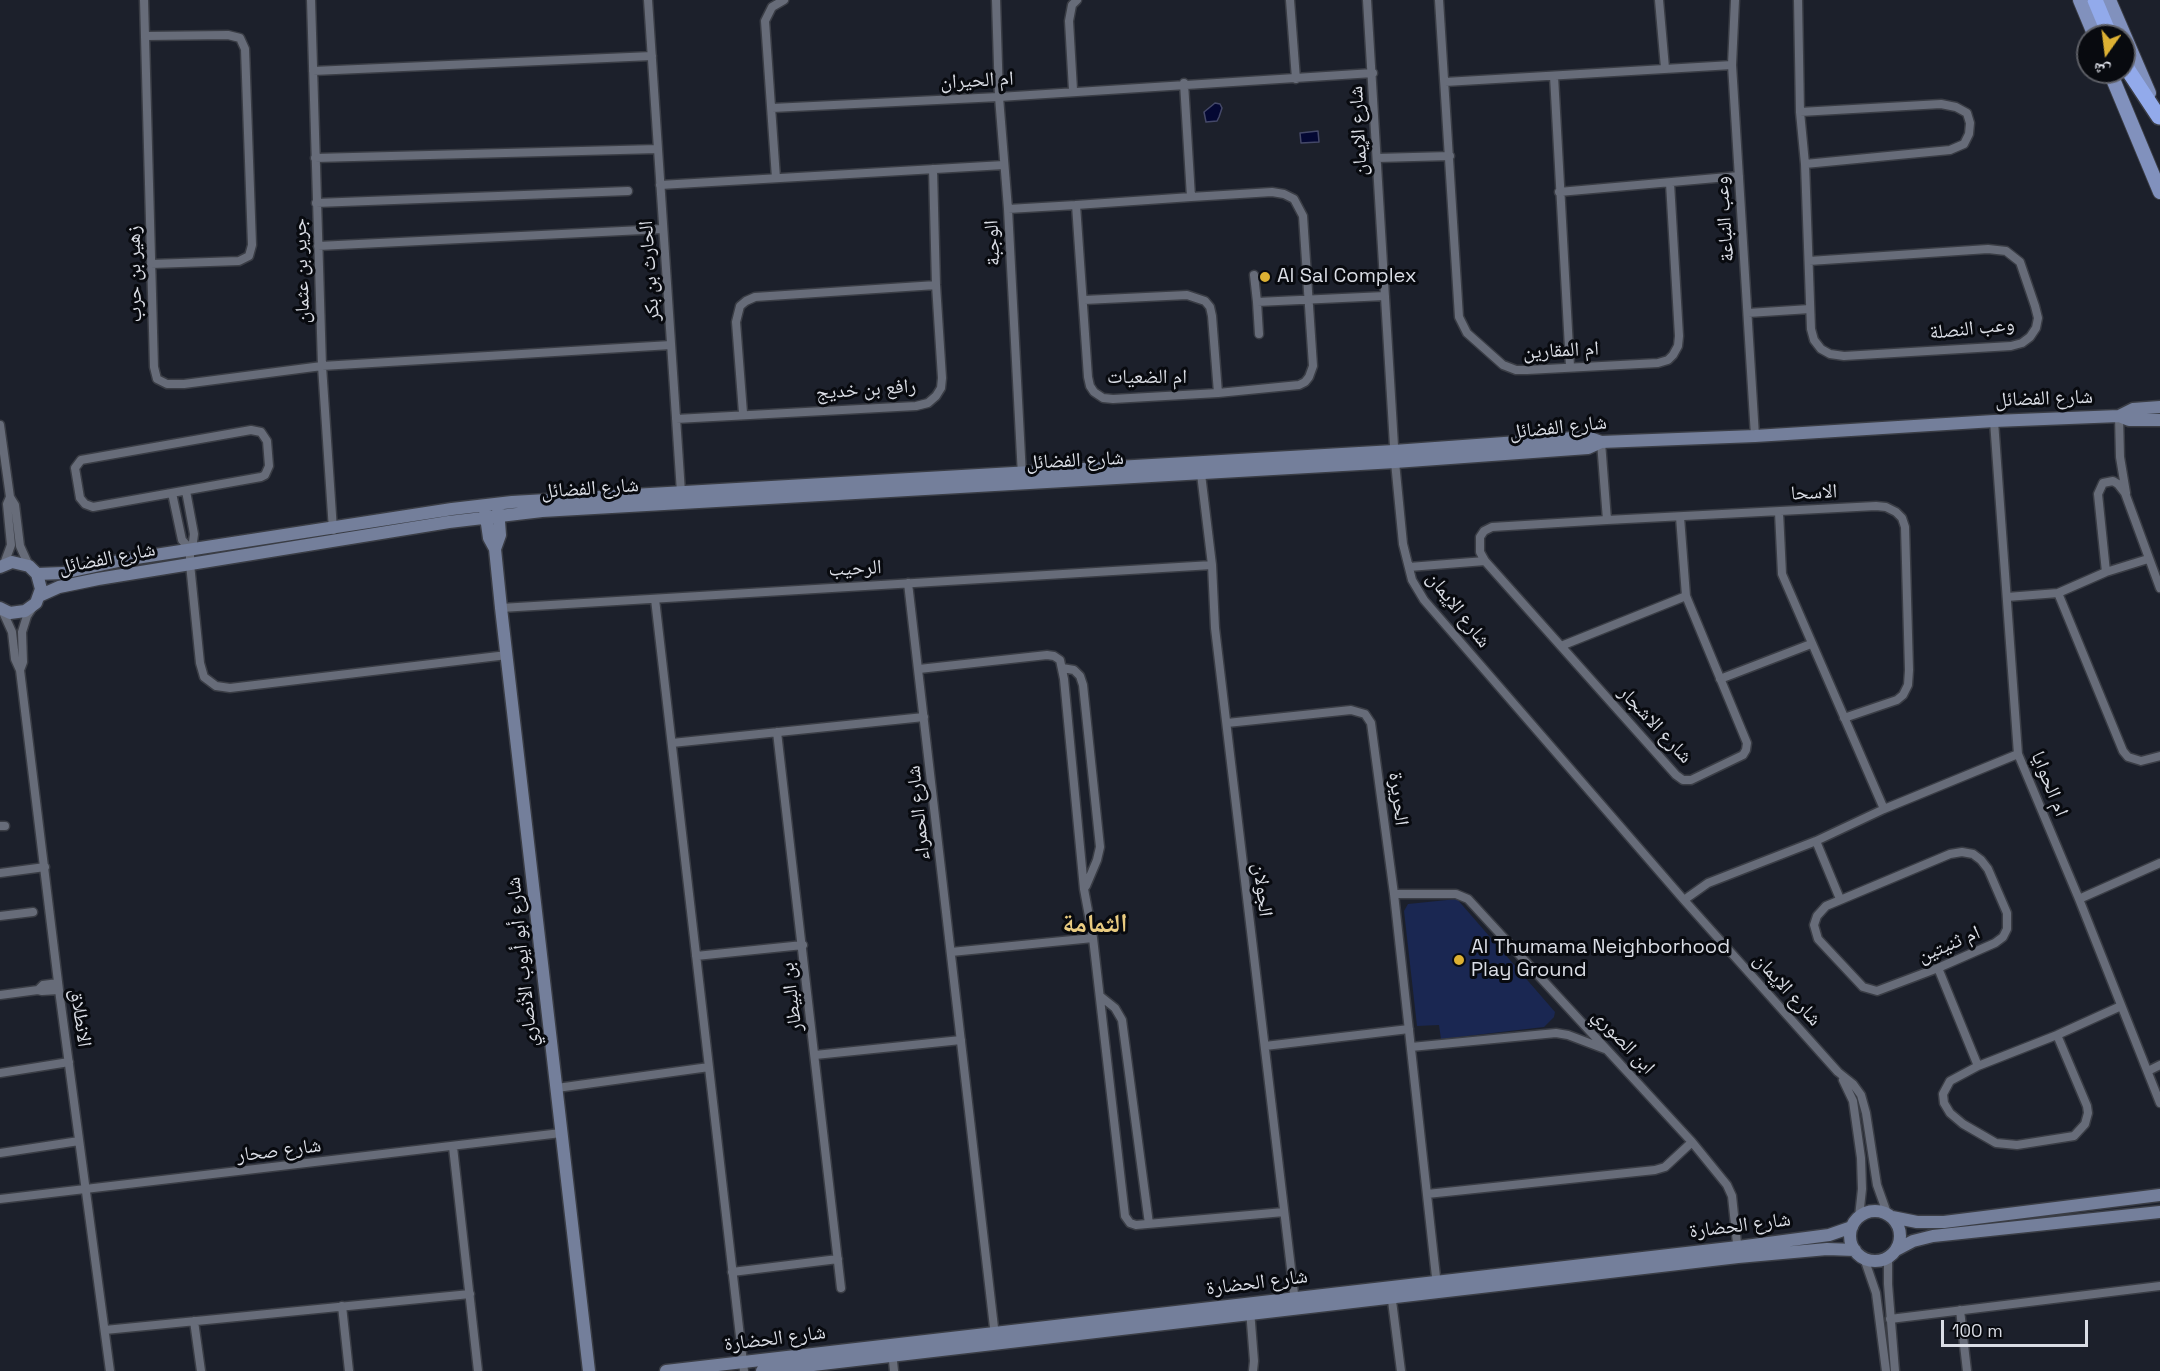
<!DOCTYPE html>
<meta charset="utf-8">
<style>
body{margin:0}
#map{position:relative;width:2160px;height:1371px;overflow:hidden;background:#1c202b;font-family:"Space Grotesk","Noto Naskh Arabic",sans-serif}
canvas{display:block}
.north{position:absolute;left:2076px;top:24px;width:60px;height:60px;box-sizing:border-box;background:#080a0f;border:2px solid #5c5e65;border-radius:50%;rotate:194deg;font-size:16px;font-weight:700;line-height:24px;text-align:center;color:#dadde5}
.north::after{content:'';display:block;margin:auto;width:21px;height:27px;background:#ddb133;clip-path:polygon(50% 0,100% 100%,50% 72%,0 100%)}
.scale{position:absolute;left:1941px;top:1320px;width:147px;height:27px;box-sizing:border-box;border:3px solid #dadde5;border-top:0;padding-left:8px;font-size:18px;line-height:21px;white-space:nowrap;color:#dadde5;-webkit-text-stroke:4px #080a0f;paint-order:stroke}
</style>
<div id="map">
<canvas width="2160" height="1371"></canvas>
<div class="north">ش</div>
<div class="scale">100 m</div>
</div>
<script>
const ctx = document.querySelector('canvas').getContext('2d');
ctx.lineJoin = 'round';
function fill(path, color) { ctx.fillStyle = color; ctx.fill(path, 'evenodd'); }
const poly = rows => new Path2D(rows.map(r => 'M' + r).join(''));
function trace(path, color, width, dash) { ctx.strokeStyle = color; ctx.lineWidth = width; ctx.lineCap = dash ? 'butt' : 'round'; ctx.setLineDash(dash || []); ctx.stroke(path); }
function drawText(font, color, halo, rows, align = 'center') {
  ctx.font = font + ' "Space Grotesk","Noto Naskh Arabic",sans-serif'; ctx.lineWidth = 6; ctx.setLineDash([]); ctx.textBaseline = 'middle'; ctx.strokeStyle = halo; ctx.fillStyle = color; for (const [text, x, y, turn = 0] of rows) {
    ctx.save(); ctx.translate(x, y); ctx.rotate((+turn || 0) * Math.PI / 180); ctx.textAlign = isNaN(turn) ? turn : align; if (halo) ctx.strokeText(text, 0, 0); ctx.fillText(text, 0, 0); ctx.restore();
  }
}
const green = poly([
 [1457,899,1555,1012,1554,1017,1544,1027,1441,1039,1439,1025,1417,1026,1404,911,1408,904]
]);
const water = poly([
 [1215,103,1220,104,1222,108,1219,117,1217,121,1206,122,1204,112,1215,103],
 [1318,131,1319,142,1301,143,1300,133,1318,131]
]);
const street = poly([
 [144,0,154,367,157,379,167,384,184,384,322,366,671,345],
 [311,0,322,366,333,530],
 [648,0,681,492,678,496],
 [996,0,999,97,1008,209,1022,476],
 [1290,0,1296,79],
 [1367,0,1395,462,1403,544,1412,580,1424,600,1684,900,1838,1072,1853,1084,1861,1095,1866,1113,1877,1185,1887,1213],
 [1439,0,1459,317,1467,333,1503,365,1516,370,1527,370,1658,363,1668,360,1673,355,1678,346,1679,336,1670,183],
 [1659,0,1665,68],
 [1735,0,1732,65,1755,436],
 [1798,0,1800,112,1805,164,1811,329,1814,340,1821,349,1830,354,1844,356,2011,346,2022,343,2030,337,2036,328,2038,318,2035,306,2020,262,2006,251,1988,249,1809,261],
 [146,36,228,35,240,38,245,49,252,245,249,256,239,261,151,264],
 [313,71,652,56],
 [1554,76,1570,366],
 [1445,82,1732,65],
 [1184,83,1191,197],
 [1073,90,1069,21,1072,5,1077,0],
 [772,108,999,97,1373,73],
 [1800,112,1941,104,1956,107,1967,113,1970,123,1969,134,1964,144,1950,150,1805,164],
 [315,158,658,149],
 [1377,158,1450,156],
 [776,178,765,21,772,7,784,0],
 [660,185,1004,165],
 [1559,192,1739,176],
 [316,203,628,191],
 [1008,209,1076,205,1191,197,1272,192,1284,194,1294,199,1303,216,1313,366,1309,377,1305,382,1299,385,1218,393,1113,399,1103,398,1094,392,1090,386,1088,377,1076,205],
 [318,246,663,229],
 [1254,275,1257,302],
 [1084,300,1187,295,1205,301,1210,307,1212,316,1218,393],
 [1748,313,1810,309],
 [1259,334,1257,302,1385,296],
 [743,413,736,322,740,306,746,301,755,297,936,285],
 [2119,416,2120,457,2126,493],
 [676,419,916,406,928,403,936,396,941,388,942,378,936,285,933,169],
 [1994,421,2018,754,2079,899,2160,1103],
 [0,425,10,497,15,505,20,546,29,566],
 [251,430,261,432,267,441,269,466,265,475,261,477,93,507,85,504,80,498,75,468,81,460,251,430],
 [1601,442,1607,520],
 [1201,474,1212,565,1215,628,1295,1302],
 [186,491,194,534,193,542,190,549,190,564,200,663,204,677,216,686,230,688,507,655],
 [172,493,182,540,190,549],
 [1779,512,1782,574,1884,809],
 [1680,517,1686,596,1747,743,1746,750,1743,755,1691,780,1683,780,1676,775,1485,561,1480,552,1480,537,1484,531,1492,527,1607,520,1876,506,1886,507,1896,512,1902,518,1905,527,1909,670,1908,685,1903,695,1897,700,1844,718],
 [4,564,11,545,7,504,10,497],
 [1409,567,1485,561],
 [2106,572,2098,494,2103,483,2113,481,2118,484,2125,493,2160,588],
 [908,583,995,1336],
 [2058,593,2123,751,2128,757,2141,761,2160,756],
 [2007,597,2058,593,2106,572,2148,559],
 [655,599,744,1371],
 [501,608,1212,565],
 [2,610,12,632,15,659,20,670,59,990,110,1371],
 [1561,646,1686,596],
 [1062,668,1074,670,1080,676,1083,685,1100,847,1097,860,1086,886],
 [919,669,1047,655,1054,656,1060,660,1064,679,1084,889,1093,938,1125,1216,1130,1223,1136,1225,1284,1212],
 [20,670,23,662,22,632,27,616,33,607],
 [1720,679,1811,644],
 [1227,723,1351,710,1365,714,1371,723,1394,894,1437,1286],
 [777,732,841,1288],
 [672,743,924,717],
 [0,826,5,826],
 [1816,841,1840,899],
 [1962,852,1973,854,1981,860,1988,869,2007,913,2007,929,2003,937,1995,943,1938,968,1877,991,1863,987,1818,939,1814,925,1817,916,1826,906,1950,854,1962,852],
 [0,873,45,867],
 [1394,894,1456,894,1468,899,1692,1142,1727,1185,1732,1196,1738,1253],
 [2079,899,2160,863],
 [1684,900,1708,883,1816,841,1884,809,2018,754],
 [0,916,33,912],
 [951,952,1093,938],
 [696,956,803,945],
 [1938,968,1978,1066],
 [38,990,43,985,58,983],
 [0,995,38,990,42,991,59,990],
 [1100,996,1115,1008,1122,1020,1149,1224],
 [2057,1035,2087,1106,2088,1113,2085,1124,2074,1136,2017,1145,1996,1143,1963,1124,1950,1113,1944,1103,1943,1094,1950,1081,1978,1066,2057,1035,2121,1006],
 [1265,1046,1409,1029],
 [1411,1047,1556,1033,1568,1035,1605,1049],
 [815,1055,961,1040],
 [2148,1071,2160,1065],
 [0,1073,69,1062],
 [1843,1080,1853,1101,1861,1158,1862,1189,1859,1217],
 [557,1088,709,1067],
 [453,1147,478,1371],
 [0,1153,79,1141],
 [1427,1194,1655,1170,1665,1167,1692,1142],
 [0,1199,561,1133],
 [1888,1257,1888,1284,1895,1371],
 [1864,1258,1876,1293,1886,1371],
 [732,1272,838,1259],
 [1391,1293,1401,1371],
 [342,1306,349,1371],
 [1250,1310,1254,1361,1253,1371],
 [1960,1310,1967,1371],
 [1890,1319,2160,1286],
 [194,1321,201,1371],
 [105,1330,470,1294],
 [892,1351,894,1371]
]);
const secondary = poly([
 [2119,416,2133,409,2160,407],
 [498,508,500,535,495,549,501,608,589,1371],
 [485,510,489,538,495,549],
 [0,567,12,562,29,566,37,574,41,589,36,603,25,611,10,613,0,608],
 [37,574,63,573,123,560,452,509,512,502,1394,451,1587,437,1601,442],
 [39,596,59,587,98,579,449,522,542,511,1395,462,1588,448,1601,442,1755,436,1994,421,2119,416,2129,420,2160,420],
 '1850 1236a25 25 0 1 1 50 0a25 25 0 1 1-50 0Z',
 [1892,1217,1917,1222,1944,1222,2160,1195],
 [1896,1250,1913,1241,1933,1236,2160,1212],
 [666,1371,1738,1247,1829,1235,1852,1227],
 [762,1371,1738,1257,1827,1249,1855,1250]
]);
const primary = poly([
 [2080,0,2095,36],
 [2109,0,2149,93],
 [2110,72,2160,192]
]);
const highway = poly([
 [2095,0,2110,36],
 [2124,64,2159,117]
]);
const markers = [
 [1265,277,6,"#ddb133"],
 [1459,960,6,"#ddb133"]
];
const streetNames = [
 ["ام الحيران",977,81,-3],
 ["شارع الإيمان",1359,131,-93],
 ["وعب النباعة",1725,219,-94],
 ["الوجبة",993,243,-93],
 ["جرير بن عثمان",302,271,-92],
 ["الحارث بن بكر",650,271,-94],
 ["زهير بن حرب",135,274,-91],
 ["وعب النصلة",1972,329,-6],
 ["ام المقارين",1561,351,-3],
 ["ام الضعيات",1147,378],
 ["رافع بن خديج",866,390,-4],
 ["شارع الفضائل",2044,399,-2],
 ["شارع الفضائل",1558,428,-6],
 ["شارع الفضائل",1075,461,-3],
 ["شارع الفضائل",590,489,-4],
 ["الاسحا",1814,493,-3],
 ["شارع الفضائل",107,559,-11],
 ["الرحيب",855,569,-3],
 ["شارع الإيمان",1458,610,52],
 ["شارع الاشجار",1655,725,47],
 ["ام الحوايا",2049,784,68],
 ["الحريرة",1398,799,83],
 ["شارع الحمراء",919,813,-96],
 ["الجولان",1262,890,83],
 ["ام ثنيتين",1949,945,-23],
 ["شارع أبو أيوب الأنصاري",523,962,-96],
 ["شارع الإيمان",1787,990,48],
 ["بن البيطار",792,997,-97],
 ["الانطلاق",80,1018,82],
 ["ابن الصوري",1623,1042,47],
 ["شارع صحار",279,1151,-7],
 ["شارع الحضارة",1740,1226,-7],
 ["شارع الحضارة",1257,1283,-7],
 ["شارع الحضارة",775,1339,-7]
];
const poiNames = [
 ["Al Sal Complex",1277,277],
 ["Al Thumama Neighborhood",1471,948],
 ["Play Ground",1471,971]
];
const districtNames = [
 ["الثمامة",1095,925]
];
fill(green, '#1a2752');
fill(water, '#040833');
trace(water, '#444868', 1.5);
trace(street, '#3a3d45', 11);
trace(secondary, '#3a3d45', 15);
trace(primary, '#3a3d45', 16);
trace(highway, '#3a3d45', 18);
trace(street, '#676c79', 8);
trace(secondary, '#747f9b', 12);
trace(primary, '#8191bd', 14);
trace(highway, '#92aaeb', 15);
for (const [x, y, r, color] of markers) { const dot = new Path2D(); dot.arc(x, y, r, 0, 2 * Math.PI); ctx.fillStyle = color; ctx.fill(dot); trace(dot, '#080a0f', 2); }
drawText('20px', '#dadde5', '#080a0f', streetNames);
drawText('20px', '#dadde5', '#080a0f', poiNames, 'left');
drawText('bold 26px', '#eacc81', '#080a0f', districtNames);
</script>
